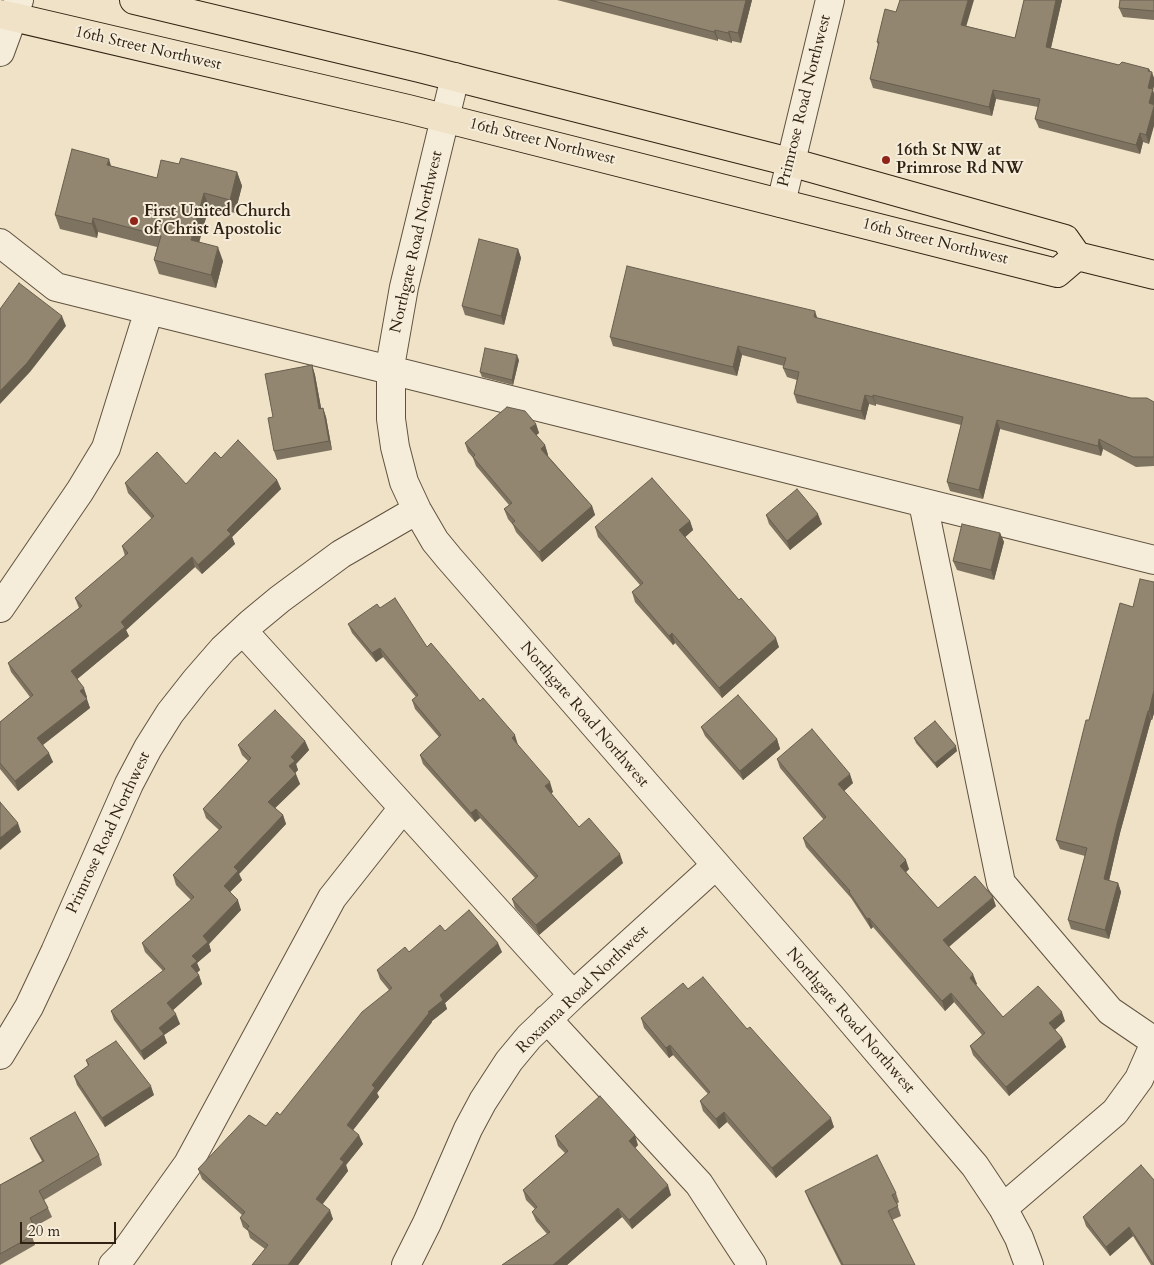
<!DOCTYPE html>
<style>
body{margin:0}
#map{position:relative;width:1154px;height:1265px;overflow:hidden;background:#efe2c6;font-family:Cardo,serif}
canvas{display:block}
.scale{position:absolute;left:20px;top:1222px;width:96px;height:22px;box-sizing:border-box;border:2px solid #302212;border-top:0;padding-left:6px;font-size:15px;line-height:18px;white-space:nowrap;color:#302212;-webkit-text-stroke:4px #f5ecda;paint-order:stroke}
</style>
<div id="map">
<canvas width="1154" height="1265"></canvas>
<div class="scale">20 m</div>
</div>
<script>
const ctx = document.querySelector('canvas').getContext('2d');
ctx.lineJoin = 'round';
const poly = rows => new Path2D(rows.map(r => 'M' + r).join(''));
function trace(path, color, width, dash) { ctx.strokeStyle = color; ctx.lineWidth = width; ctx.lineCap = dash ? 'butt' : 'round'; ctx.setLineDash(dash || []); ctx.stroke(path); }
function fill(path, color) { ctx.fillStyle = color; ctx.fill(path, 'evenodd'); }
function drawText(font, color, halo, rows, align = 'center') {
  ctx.font = font + ' Cardo,serif'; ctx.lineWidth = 4; ctx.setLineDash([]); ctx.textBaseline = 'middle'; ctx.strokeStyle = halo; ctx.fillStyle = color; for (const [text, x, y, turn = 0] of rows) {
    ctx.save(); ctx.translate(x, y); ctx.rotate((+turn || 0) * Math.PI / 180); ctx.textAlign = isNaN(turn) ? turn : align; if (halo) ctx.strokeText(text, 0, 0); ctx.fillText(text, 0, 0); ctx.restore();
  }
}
const minor = poly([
 [0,52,19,0],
 [455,77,404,287,391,361,391,419,395,447,404,482,417,510,435,541,449,558,832,998,975,1166,1003,1208,1019,1238,1029,1265],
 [781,203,830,0],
 [0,243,56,287,1154,560],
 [923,503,1001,883,1110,1011,1154,1041],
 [0,608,80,491,106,448,149,310],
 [243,631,573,995],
 [547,1019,699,1184,752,1265],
 [0,1055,29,1007,55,952,129,784,148,748,170,713,196,680,223,649,251,623,280,599,341,554,417,510],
 [1003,1208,1115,1112,1139,1079,1154,1045],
 [113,1265,123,1255,188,1164,332,898,403,808],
 [406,1265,427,1223,468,1129,483,1101,509,1061,529,1037,573,995,715,866]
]);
const major = poly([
 [134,0,419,68,790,162,1065,239,1077,256,1154,275],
 [0,14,408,109,1057,273,1077,256]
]);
const wall = poly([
 [557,0,752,0,741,43,732,41,732,43,718,39,718,41],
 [1024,0,1062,0,1051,48,1119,65,1149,69,1154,78,1149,144,1143,142,1140,154,1039,128,1035,119,1038,107,996,99,992,116,873,88,870,79,878,45,877,42,896,12,966,26,1015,38],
 [1154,0,1154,20,1123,17,1119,8],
 [179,164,237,172,242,186,235,213,209,207,199,242,223,261,216,288,159,274,154,260,157,247,98,232,97,238,60,229,55,215,111,166,157,178],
 [518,249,521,258,504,325,465,315,462,306],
 [818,318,1131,398,1154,402,1154,466,1136,467,1103,449,1101,456,1000,429,983,499,950,491,947,482,961,425,876,404,876,406,869,404,865,420,797,403,794,394,797,380,787,377,783,368,784,366,742,355,737,376,613,346,610,337],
 [519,360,513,385,482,377,480,372],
 [312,365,315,375,321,408,323,408,326,417,332,450,277,460,274,451],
 [536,424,539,433,536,435,545,445,548,455,548,456,592,506,595,515,542,562,516,532,513,525,508,519,504,509,509,505,476,466,473,458,468,452,465,443],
 [221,458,277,480,281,489,232,537,235,544,202,574,195,567,126,630,129,636,77,679,87,697,86,698,90,708,43,745,53,762,18,791,0,769,0,722,30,697,11,672,8,663,79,608,75,598,125,556,122,546,152,519,128,493,125,483,186,484],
 [766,515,822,524,790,550,769,524],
 [690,521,693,530,685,537,779,647,722,698,675,643,673,645,635,602,632,592,640,585,598,537,595,527],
 [1000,533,1004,542,994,580,957,570,953,561],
 [1154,582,1154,713,1152,720,1151,720,1120,833,1109,881,1118,883,1121,892,1109,939,1071,929,1068,920,1085,856,1060,849,1056,840,1089,720,1133,607],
 [380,608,427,647,480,701,518,745,553,792,551,793,579,827,623,863,539,935,515,908,512,899,535,878,480,818,475,822,423,764,420,755,439,737,415,709,412,700,416,697,383,657,376,662,352,633,348,624],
 [701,727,777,739,780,749,743,780,705,736],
 [914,738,957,751,937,768,916,743],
 [305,741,309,750,296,764,298,770,295,773,300,784,275,808,283,815,286,824,239,874,242,880,230,892,241,910,209,944,211,951,197,963,200,970,197,973,199,975,202,984,173,1010,180,1024,164,1035,167,1043,144,1060,114,1020,111,1011,163,971,145,952,142,943,191,900,176,885,173,875,219,830,206,818,203,809,248,761,242,755,238,745],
 [777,759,853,783,844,791,909,869,906,872,938,908,996,906,949,947,977,984,976,985,1003,1017,1065,1021,1055,1030,1062,1038,1066,1047,1009,1096,973,1055,970,1046,982,1035,954,1002,945,1011,873,927,871,929,853,901,851,898,806,847,803,838,824,820,780,768],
 [445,931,502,952,445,1003,447,1009,432,1021,432,1022,377,1093,379,1097,353,1130,363,1144,346,1165,348,1171,322,1204,333,1219,298,1265,252,1265,265,1249,250,1238,248,1231,243,1227,240,1218,242,1215,202,1179,198,1169,266,1126,280,1115,389,990,380,979,377,970,409,952],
 [688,989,747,1029,834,1127,776,1178,727,1122,719,1129,703,1111,700,1101,708,1094,673,1055,669,1058,644,1028,641,1018],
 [86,1060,154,1095,105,1127,77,1085,74,1076,88,1066],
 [555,1136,638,1145,635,1148,671,1195,632,1229,622,1217,567,1265,502,1265,547,1234,536,1221,532,1212,535,1209,526,1200,523,1190,565,1153,558,1146],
 [30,1138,99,1155,102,1165,44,1200,48,1208,52,1217,34,1227,37,1233,32,1236,35,1245,0,1265,0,1185,42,1161,34,1147],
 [1141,1165,1154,1265,1151,1265,1133,1236,1110,1256,1086,1226,1083,1217],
 [805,1191,896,1193,899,1202,897,1204,901,1216,892,1220,915,1265,841,1265,809,1201]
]);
const shadedWall = poly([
 [746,0,752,0,741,43,738,33],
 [968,0,974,0,964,34,961,25],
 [1056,0,1062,0,1049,56,1046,47],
 [715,30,718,39,718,41,714,32],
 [729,31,732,41,732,43,728,33],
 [1149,69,1151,75,1152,72,1154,78,1154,86,1153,90,1154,93,1154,105,1149,103,1148,71],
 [993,90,996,99,992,116,989,107],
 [1154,106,1154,126,1149,144,1146,135],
 [1140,133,1143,142,1140,154,1136,145],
 [109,159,113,172,107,165],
 [237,172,242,186,235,213,230,200],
 [204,193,209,207,196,254,191,240],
 [93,218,98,232,97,238,92,224],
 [218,247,223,261,216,288,211,275],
 [518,249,521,258,504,325,501,316],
 [815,311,818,320,814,317],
 [62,316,66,326,30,372,0,404,0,391],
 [738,346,742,355,737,376,733,367],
 [517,355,519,360,513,385,512,380],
 [312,365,315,375,323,418,319,409],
 [865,395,869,404,865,420,861,411],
 [873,395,876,404,876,406,873,397],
 [323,408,326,417,332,450,329,441],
 [997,420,1000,429,983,499,979,490],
 [536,424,539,433,533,438,530,428],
 [1099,439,1103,449,1101,456,1098,446],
 [545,445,548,455,545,458,541,449],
 [277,480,281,489,232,537,235,544,202,574,198,565,227,530],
 [592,506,595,515,542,562,539,552],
 [818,514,822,524,790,550,787,541],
 [690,521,693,530,682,540,679,530],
 [1000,533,1004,542,994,580,991,570],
 [192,557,195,567,126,630,129,636,75,681,71,671,121,622],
 [672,633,675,643,673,645,669,636],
 [776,638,779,647,722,698,719,688],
 [380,648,383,657,376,662,372,653],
 [84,688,87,697,84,701,80,691],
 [1154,690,1154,713,1152,720,1149,711],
 [87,699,90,708,40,747,37,738],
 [1148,711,1151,720,1120,833,1107,889,1104,879,1117,824],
 [515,735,518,745,512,738],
 [777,739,780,749,743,780,740,771],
 [305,741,309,750,296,764,298,770,292,776,289,766,291,757],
 [956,746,957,751,937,768,935,763],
 [49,753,53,762,18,791,15,781],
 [296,774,300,784,272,811,268,802],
 [850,774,853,783,842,793,838,784],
 [550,782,553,792,549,795,545,786],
 [476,809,480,818,475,822,471,813],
 [283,815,286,824,239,874,242,880,227,895,224,886,234,867],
 [18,823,21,832,0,850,0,838],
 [620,854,623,863,539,935,536,925],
 [906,860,909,869,903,875,900,866],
 [1118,883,1121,892,1109,939,1105,930],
 [993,897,996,906,946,949,943,940],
 [238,900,241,910,209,944,211,951,197,963,200,970,194,975,191,966,192,956,203,936],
 [869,918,873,927,871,929,867,919],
 [498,943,502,952,445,1003,447,1009,432,1021,432,1022,377,1093,379,1097,350,1134,347,1125,372,1085,428,1012,440,995],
 [973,974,977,984,973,987,970,978],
 [199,975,202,984,171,1012,167,1003],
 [951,993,954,1002,945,1011,942,1001],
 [1062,1012,1065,1021,1052,1032,1049,1023],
 [176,1014,180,1024,164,1035,167,1043,144,1060,141,1051,159,1028],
 [1062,1038,1066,1047,1009,1096,1006,1087],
 [670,1045,673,1055,669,1058,666,1048],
 [151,1086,154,1095,105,1127,102,1118],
 [724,1112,727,1122,719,1129,716,1119],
 [831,1118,834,1127,776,1178,772,1168],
 [359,1135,363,1144,346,1165,348,1171,319,1209,316,1199,340,1159],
 [635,1135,638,1145,632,1151,629,1141],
 [668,1185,671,1195,632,1229,629,1220],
 [618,1208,622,1217,567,1265,553,1265],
 [330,1210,333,1219,298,1265,288,1265],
 [1129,1227,1133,1236,1110,1256,1106,1247]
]);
const building = poly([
 [590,0,746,0,738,33,729,31,728,33,715,30,714,32,590,0],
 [900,0,968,0,961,25,1015,38,1024,0,1056,0,1046,47,1119,65,1122,62,1149,69,1148,71,1152,72,1148,88,1153,89,1149,103,1154,105,1154,106,1146,135,1140,133,1136,145,1035,119,1040,99,993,90,989,107,870,79,879,42,877,42,885,9,896,12,900,0],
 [1120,0,1154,0,1154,11,1119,8,1120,0],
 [72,149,109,159,107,165,157,178,161,160,179,164,181,158,237,172,230,200,204,193,191,240,218,247,211,275,154,260,161,236,93,218,92,224,55,215,72,149],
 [479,239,518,249,501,316,462,306,479,239],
 [627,266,815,311,814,317,962,355,1131,398,1147,398,1154,402,1154,457,1133,457,1099,439,1098,446,997,420,979,490,947,482,963,417,873,395,873,397,865,395,861,411,794,394,799,372,783,368,786,358,738,346,733,367,610,337,627,266],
 [19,283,62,316,27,363,0,391,0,309,19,283],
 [485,348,517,355,512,380,480,372,485,348],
 [312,365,319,409,323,408,329,441,274,451,268,418,273,417,265,374,312,365],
 [507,407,525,411,536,424,530,428,545,445,541,449,592,506,539,552,512,523,515,521,504,509,512,503,473,457,475,455,465,443,507,407],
 [238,440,277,480,227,530,231,534,198,565,192,557,121,622,125,627,71,671,84,688,80,691,87,699,37,738,49,753,15,781,0,763,0,722,33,695,8,663,82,606,75,598,128,553,122,546,154,516,125,483,157,452,186,484,215,452,221,458,238,440],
 [652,478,690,521,679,530,739,600,741,598,776,638,719,688,672,633,669,636,632,592,643,583,595,527,652,478],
 [797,489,818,514,787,541,766,515,797,489],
 [962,524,1000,533,991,570,953,561,962,524],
 [1140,579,1154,582,1154,690,1149,711,1148,711,1117,824,1104,879,1118,883,1105,930,1068,920,1087,848,1056,840,1086,720,1089,720,1120,603,1133,607,1140,579],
 [395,598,427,647,431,643,480,701,483,698,515,735,512,738,550,782,545,786,579,827,589,818,620,854,536,925,512,899,538,876,476,809,471,813,420,755,441,735,412,700,418,695,380,648,372,653,348,624,377,604,380,608,395,598],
 [738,695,777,739,740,771,701,727,738,695],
 [275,710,305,741,291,757,295,761,289,766,296,774,268,802,283,815,234,867,238,871,224,886,238,900,203,936,208,942,192,956,197,961,191,966,199,975,167,1003,176,1014,159,1028,164,1034,141,1051,111,1011,165,969,142,943,194,897,173,875,222,827,203,809,251,758,238,745,275,710],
 [935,721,956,746,935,763,914,738,935,721],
 [812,729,850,774,838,784,906,860,900,866,938,908,975,876,993,897,943,940,973,974,970,978,1003,1017,1038,986,1062,1012,1049,1023,1062,1038,1006,1087,970,1046,985,1033,951,993,942,1001,869,918,867,919,849,892,850,891,803,838,826,817,777,759,812,729],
 [0,802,18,823,0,838,0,802],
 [469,910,498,943,440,995,443,1000,428,1012,429,1013,372,1085,375,1088,347,1125,359,1135,340,1159,344,1162,316,1199,330,1210,288,1265,252,1265,268,1245,247,1229,249,1226,240,1218,245,1212,198,1169,249,1115,266,1126,277,1112,280,1115,362,1012,392,988,377,970,405,947,409,952,440,925,445,931,469,910],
 [703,977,747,1029,750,1027,831,1118,772,1168,724,1112,716,1119,700,1101,710,1092,670,1045,666,1048,641,1018,683,983,688,989,703,977],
 [116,1041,151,1086,102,1118,74,1076,89,1065,86,1060,116,1041],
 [600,1096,635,1135,629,1141,668,1185,629,1220,618,1208,553,1265,502,1265,550,1232,532,1212,537,1207,523,1190,568,1151,555,1136,600,1096],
 [75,1112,99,1155,39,1191,48,1208,30,1218,33,1224,27,1227,32,1236,0,1254,0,1185,44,1161,30,1138,75,1112],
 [877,1155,896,1193,892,1195,898,1206,888,1211,915,1265,843,1265,805,1191,877,1155],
 [1141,1165,1154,1180,1154,1265,1129,1227,1106,1247,1083,1217,1141,1165]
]);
const markers = [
 [886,160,5,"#8f2418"],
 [134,221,5,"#8f2418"]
];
const streetNames = [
 ["16th Street Northwest",148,49,13],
 ["Primrose Road Northwest",805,101,-76],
 ["16th Street Northwest",542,142,14],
 ["Northgate Road Northwest",417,242,-77],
 ["16th Street Northwest",935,242,14],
 ["Northgate Road Northwest",584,715,49],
 ["Primrose Road Northwest",109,833,-65],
 ["Roxanna Road Northwest",583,990,-44],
 ["Northgate Road Northwest",850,1021,49]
];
const poiNames = [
 ["16th St NW at",896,151],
 ["Primrose Rd NW",896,169],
 ["First United Church",144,212],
 ["of Christ Apostolic",144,230]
];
trace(minor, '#60523f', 30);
trace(major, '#302212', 30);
trace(minor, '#f5ecda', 28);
trace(major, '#efe2c6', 28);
fill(wall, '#7e7360');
fill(shadedWall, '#675e4e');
fill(building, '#938670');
trace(building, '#675e4e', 1);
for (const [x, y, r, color] of markers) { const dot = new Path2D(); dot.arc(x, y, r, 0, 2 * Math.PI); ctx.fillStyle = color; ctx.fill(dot); trace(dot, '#f5ecda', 2); }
drawText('16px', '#302212', '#f5ecda', streetNames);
drawText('bold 16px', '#302212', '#f5ecda', poiNames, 'left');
</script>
